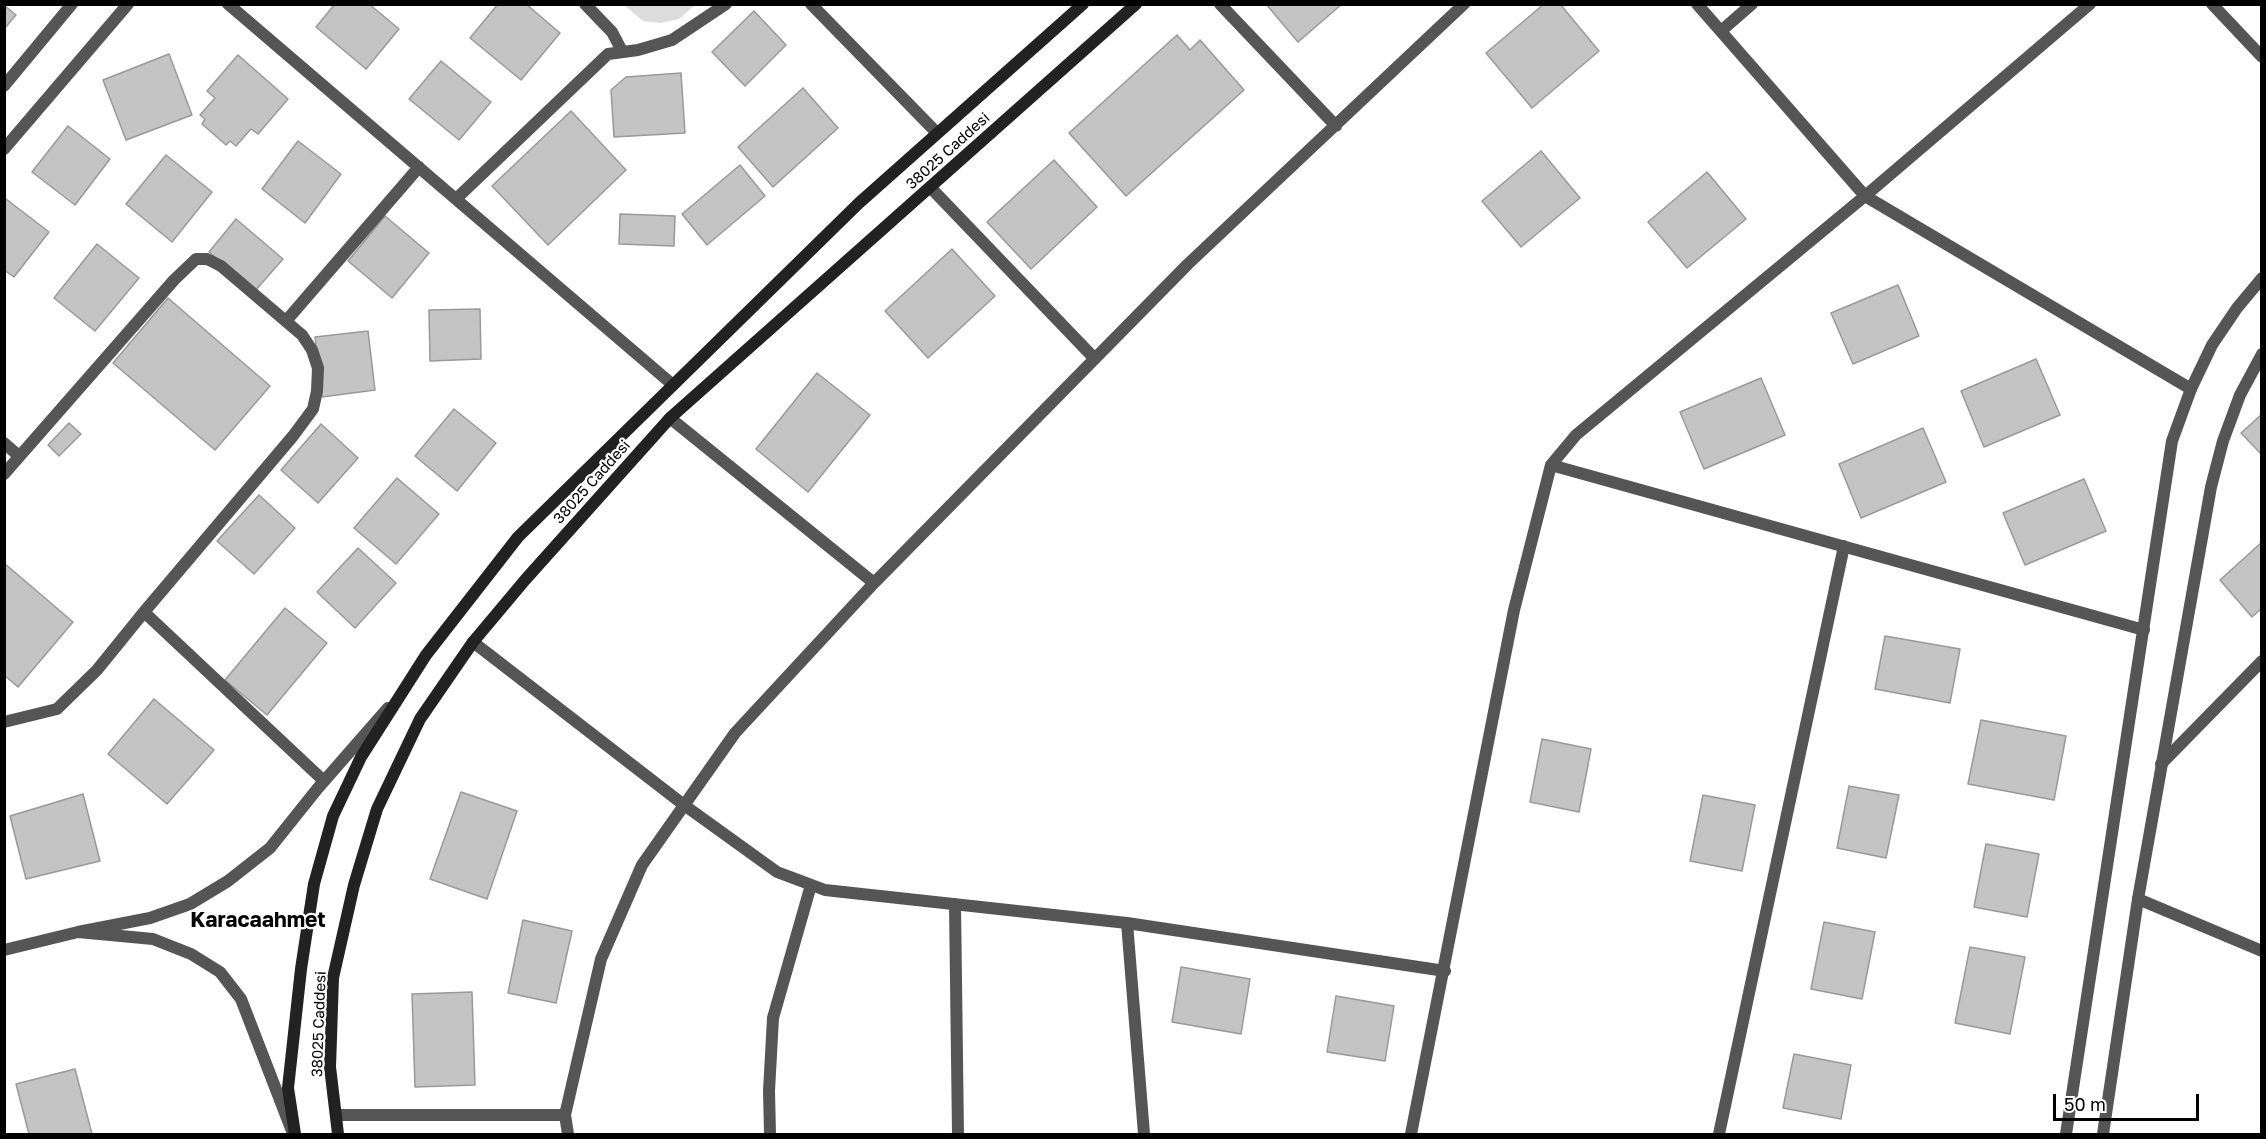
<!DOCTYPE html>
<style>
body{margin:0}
#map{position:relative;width:2266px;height:1139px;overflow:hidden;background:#fff;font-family:"Golos Text",sans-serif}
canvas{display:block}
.frame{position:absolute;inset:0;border:6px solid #000;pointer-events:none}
.scale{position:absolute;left:2053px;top:1094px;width:146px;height:27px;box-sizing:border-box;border:3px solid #000;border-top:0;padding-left:8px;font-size:18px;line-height:21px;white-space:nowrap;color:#000;-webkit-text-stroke:4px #fff;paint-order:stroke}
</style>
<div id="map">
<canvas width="2266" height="1139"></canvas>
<div class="frame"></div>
<div class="scale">50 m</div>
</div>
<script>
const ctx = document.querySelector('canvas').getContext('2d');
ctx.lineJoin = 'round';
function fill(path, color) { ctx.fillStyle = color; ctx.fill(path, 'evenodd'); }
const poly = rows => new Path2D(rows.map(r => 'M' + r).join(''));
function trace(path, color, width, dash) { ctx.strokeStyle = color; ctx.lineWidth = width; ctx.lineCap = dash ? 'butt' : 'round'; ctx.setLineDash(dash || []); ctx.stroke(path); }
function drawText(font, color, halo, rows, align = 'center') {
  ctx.font = font + ' "Golos Text",sans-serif'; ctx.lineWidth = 4.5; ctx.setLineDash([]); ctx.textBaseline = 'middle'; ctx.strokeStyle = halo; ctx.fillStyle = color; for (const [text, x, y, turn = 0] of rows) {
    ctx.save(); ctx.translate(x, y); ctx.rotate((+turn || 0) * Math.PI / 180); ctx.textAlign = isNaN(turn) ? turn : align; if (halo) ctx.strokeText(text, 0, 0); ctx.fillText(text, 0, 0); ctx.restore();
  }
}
const green = poly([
 [624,5,695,5,679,19,660,23,643,21]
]);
const building = poly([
 [335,4,369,4,399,29,366,69,316,27,335,4],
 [498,4,526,4,560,33,521,80,470,38,498,4],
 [1266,4,1342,4,1298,42,1266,4],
 [1544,4,1560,4,1599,51,1532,108,1486,53,1544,4],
 [4,5,16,15,4,29,4,5],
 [754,11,786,45,745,86,712,52,754,11],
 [1177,35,1190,50,1200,40,1244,90,1126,196,1069,133,1177,35],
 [169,54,192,115,126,140,103,80,169,54],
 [238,55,288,99,258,134,251,129,236,146,230,141,226,145,202,124,205,119,200,115,215,98,207,91,238,55],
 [441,61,491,102,459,140,409,99,441,61],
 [681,73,685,133,614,137,611,90,626,77,681,73],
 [803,88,838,128,773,187,738,147,803,88],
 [571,111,626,170,548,245,492,186,571,111],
 [68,126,110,159,75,205,32,172,68,126],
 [298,141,341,174,305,223,262,189,298,141],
 [1541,151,1580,198,1521,247,1482,201,1541,151],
 [166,155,212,192,172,242,126,204,166,155],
 [1054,160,1097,207,1031,269,987,222,1054,160],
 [740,165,765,196,707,245,682,214,740,165],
 [1707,172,1746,219,1687,268,1648,222,1707,172],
 [6,199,49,232,14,277,4,270,4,201,6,199],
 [620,214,675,216,674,246,619,244,620,214],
 [385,216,429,253,392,298,348,261,385,216],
 [236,219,283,259,255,291,209,252,236,219],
 [97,244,139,278,95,331,54,298,97,244],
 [952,249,995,296,928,358,885,311,952,249],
 [1898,285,1919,336,1853,364,1831,313,1898,285],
 [168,298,270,386,215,450,113,363,168,298],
 [480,309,481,359,430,361,429,310,480,309],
 [368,331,375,390,322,397,315,337,368,331],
 [2036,359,2060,415,1984,447,1961,391,2036,359],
 [817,373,870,415,808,492,756,449,817,373],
 [1761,378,1785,435,1704,469,1680,412,1761,378],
 [454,409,496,443,457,491,415,456,454,409],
 [2262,414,2262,455,2241,433,2262,414],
 [69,423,81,434,59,456,48,445,69,423],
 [321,424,358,458,318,503,281,470,321,424],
 [1923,428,1946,482,1861,518,1839,464,1923,428],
 [397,478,439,514,396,564,354,528,397,478],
 [2084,479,2106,531,2025,565,2003,513,2084,479],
 [259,495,295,528,254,574,217,541,259,495],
 [2262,542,2262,608,2252,617,2220,580,2262,542],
 [358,548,396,583,355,628,317,592,358,548],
 [4,563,73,622,18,687,4,675,4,563],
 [285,608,327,643,267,715,225,680,285,608],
 [1885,636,1960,649,1950,703,1875,689,1885,636],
 [154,699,214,750,167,804,108,754,154,699],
 [1981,720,2066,736,2054,800,1968,784,1981,720],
 [1542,739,1591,749,1579,812,1530,802,1542,739],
 [1849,786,1899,795,1886,858,1837,848,1849,786],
 [461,792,517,811,487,899,430,879,461,792],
 [83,794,100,861,26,879,10,816,83,794],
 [1703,795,1755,805,1742,871,1690,861,1703,795],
 [1986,844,2039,854,2027,917,1974,907,1986,844],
 [523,920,572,931,556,1003,508,993,523,920],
 [1824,922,1875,932,1862,999,1811,989,1824,922],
 [1970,947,2025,957,2010,1034,1955,1023,1970,947],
 [1181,967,1250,979,1241,1034,1172,1022,1181,967],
 [472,992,475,1085,415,1087,412,994,472,992],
 [1336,996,1394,1006,1385,1061,1327,1052,1336,996],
 [1794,1054,1851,1065,1841,1119,1783,1108,1794,1054],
 [75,1069,92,1134,29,1134,16,1084,75,1069]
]);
const minor = poly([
 [228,4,673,385],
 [585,4,612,32,622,51],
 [811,4,937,133],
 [1220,4,1336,126],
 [1697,4,1865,196,2191,389],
 [2212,4,2262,57],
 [1721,31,1752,4],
 [930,187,1095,359],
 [457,198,608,54,638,50,672,40,726,4],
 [286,321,419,167],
 [670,418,874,583],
 [4,443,19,456],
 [1551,465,2144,630],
 [4,474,174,280,196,259,207,259,221,266,302,335,312,350,318,368,317,391,313,409,293,436,144,612,97,670,57,709,4,722],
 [144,612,324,781],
 [473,642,684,805,777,872,825,890,1127,923,1445,971],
 [2161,764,2262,661],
 [2138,899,2262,951],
 [955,904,958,1134],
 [1127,923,1144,1134],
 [336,1115,565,1115],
 [568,1134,565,1115,601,959,642,865,735,733,874,583,1188,264,1464,4],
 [770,1134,769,1091,773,1018,811,885],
 [1411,1134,1514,610,1551,465,1576,435,1865,196,2090,4],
 [1719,1134,1844,546]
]);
const tertiary = poly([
 [4,86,72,4],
 [4,149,128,4],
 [4,950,78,932],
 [292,1131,241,999,220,972,191,954,153,939,78,932,150,918,190,904,228,881,270,848,318,788,388,708],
 [2066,1134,2172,441,2191,389,2212,345,2237,308,2262,278],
 [2103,1134,2138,899,2211,487,2223,441,2240,395,2262,354]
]);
const secondary = poly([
 [295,1134,288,1088,301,969,314,884,333,816,361,757,426,655,518,537,859,203,1083,4],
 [338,1134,330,1067,333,978,354,885,377,809,420,719,473,642,525,580,670,418,1136,4]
]);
const streetNames = [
 ["38025 Caddesi",948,151,-42],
 ["38025 Caddesi",592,482,-48],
 ["38025 Caddesi",319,1024,-88]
];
const districtNames = [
 ["Karacaahmet",258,920]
];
fill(green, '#dcdcdc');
fill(building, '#c4c4c4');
trace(building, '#999', 1.5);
trace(minor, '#555', 12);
trace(tertiary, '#555', 12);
trace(secondary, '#222', 12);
drawText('15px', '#000', '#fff', streetNames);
drawText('bold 21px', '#000', '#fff', districtNames);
</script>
